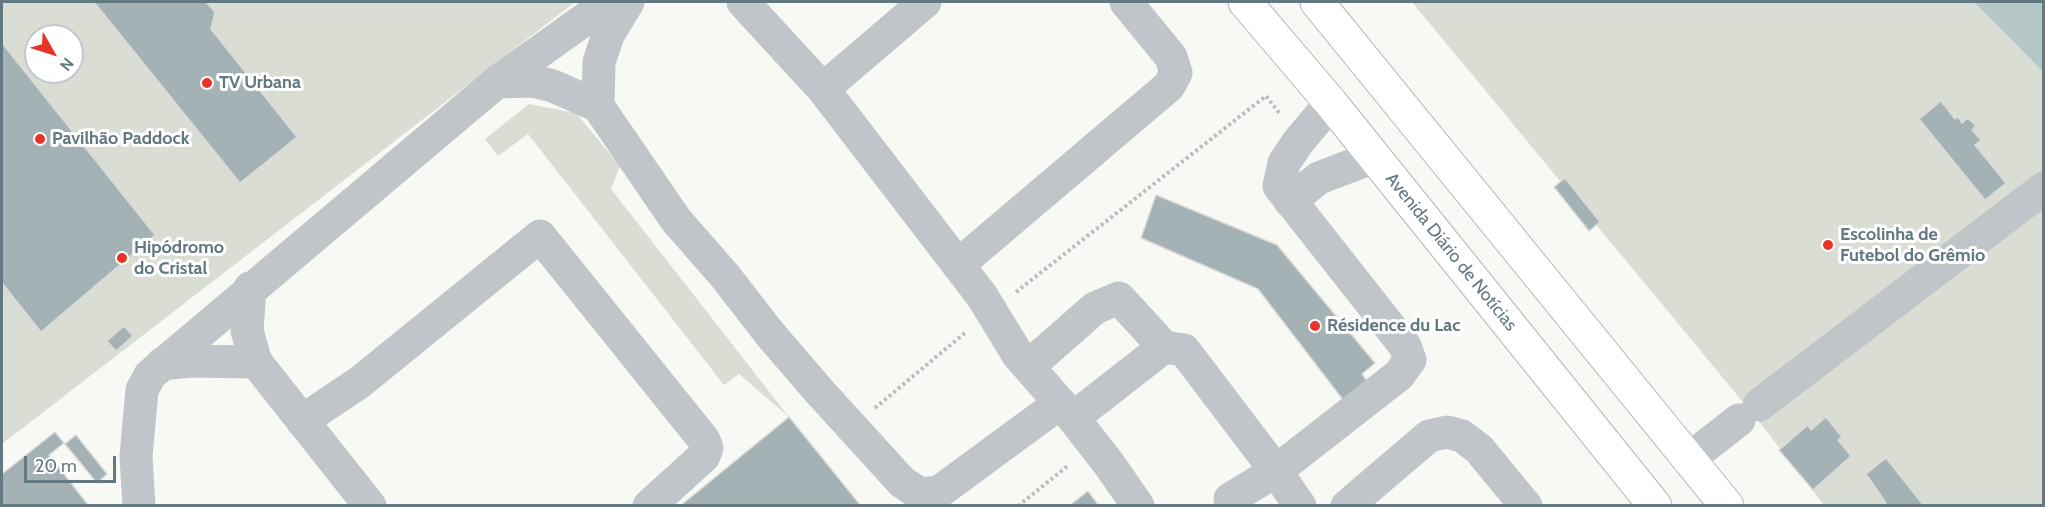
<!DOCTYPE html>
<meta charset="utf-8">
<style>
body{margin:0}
#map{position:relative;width:2045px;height:507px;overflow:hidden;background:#f8f8f5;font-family:Cabin,sans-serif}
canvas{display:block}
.frame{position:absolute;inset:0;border:3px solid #627981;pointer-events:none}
.north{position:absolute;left:24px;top:24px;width:60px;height:60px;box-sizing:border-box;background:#fff;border:2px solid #c0c9cd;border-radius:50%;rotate:129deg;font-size:16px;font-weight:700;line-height:24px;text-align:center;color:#627981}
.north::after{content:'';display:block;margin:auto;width:21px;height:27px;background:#e83326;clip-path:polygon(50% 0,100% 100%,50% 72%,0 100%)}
.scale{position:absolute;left:24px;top:456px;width:92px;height:27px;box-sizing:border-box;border:3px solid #627981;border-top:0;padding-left:8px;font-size:18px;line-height:21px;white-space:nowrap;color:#627981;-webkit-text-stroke:4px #fff;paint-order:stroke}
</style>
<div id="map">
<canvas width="2045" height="507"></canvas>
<div class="frame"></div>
<div class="north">N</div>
<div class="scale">20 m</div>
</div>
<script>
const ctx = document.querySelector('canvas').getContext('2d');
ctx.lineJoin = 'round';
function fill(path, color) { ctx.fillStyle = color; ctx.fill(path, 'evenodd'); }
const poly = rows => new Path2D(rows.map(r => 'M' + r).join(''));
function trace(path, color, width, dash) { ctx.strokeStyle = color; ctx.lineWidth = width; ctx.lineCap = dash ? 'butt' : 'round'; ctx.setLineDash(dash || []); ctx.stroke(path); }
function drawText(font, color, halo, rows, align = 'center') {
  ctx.font = font + ' Cabin,sans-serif'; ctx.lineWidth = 6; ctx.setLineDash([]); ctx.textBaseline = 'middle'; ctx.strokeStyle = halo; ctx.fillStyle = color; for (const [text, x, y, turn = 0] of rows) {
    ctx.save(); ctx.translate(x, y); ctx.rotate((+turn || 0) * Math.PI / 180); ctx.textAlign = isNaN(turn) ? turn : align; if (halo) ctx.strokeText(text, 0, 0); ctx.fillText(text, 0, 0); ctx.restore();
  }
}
const green = poly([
 [2,2,575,2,2,444],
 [36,36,72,36,72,72,36,72],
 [1412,2,1974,2,2043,72,2043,505,1824,505,1757,419],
 [529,104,576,113,620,166,611,189,789,417,739,374,724,385,528,134,498,156,485,139]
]);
const water = poly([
 [1974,2,2043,2,2043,72]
]);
const building = poly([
 [94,2,206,2,215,12,211,29,297,137,240,183,94,2],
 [2,43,155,235,41,332,2,283,2,43],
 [1941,101,1955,119,1958,117,1962,123,1968,118,1976,126,1972,130,1981,140,1975,145,2006,183,1985,200,1919,119,1941,101],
 [1565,178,1600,222,1589,231,1554,187,1565,178],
 [1156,195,1277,245,1375,363,1362,374,1371,387,1347,405,1258,289,1141,238,1156,195],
 [124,326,133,336,116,351,107,341,124,326],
 [789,417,861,506,680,506,789,417],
 [1826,417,1842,437,1838,440,1851,456,1813,490,1779,450,1808,425,1811,430,1826,417],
 [55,432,64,443,49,455,89,506,2,506,2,474,55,432],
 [76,435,107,474,97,483,65,444,76,435],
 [1886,458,1924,506,1883,506,1886,503,1866,474,1886,458],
 [1088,491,1099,506,1069,506,1088,491]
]);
const path = poly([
 [1016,292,1266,96,1281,115],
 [875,408,966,332],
 [1018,506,1069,465]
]);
const minor = poly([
 [743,2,823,89,982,296,1018,355,1073,418,1109,464,1138,506],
 [497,82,533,81,553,86,598,106,676,220,725,276,770,334,819,391,902,482,920,494,939,492,1060,403],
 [823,89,925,2],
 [598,106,599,62,608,35,628,2],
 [1290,201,1319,178,1374,157],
 [958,265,1169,86,1176,73,1171,57,1126,2],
 [250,288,247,331,256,362,370,506],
 [162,364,190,361,256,362],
 [1029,366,1095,308,1119,298,1164,347,1184,350,1276,471,1300,506],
 [1759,405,2044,188],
 [1073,418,1164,347],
 [302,421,360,382,540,236,704,440,707,448,704,456,649,506],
 [1689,459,1739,420],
 [1230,499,1276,471,1399,375,1410,360,1405,346,1279,186,1284,163,1298,142,1331,103],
 [139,506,136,456,142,390,150,375,497,82,609,2],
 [1347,506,1429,436,1447,432,1462,436,1479,449,1526,506]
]);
const major = poly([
 [1245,2,1331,103,1655,506],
 [1317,2,1727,506]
]);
const markers = [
 [207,83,6,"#e83326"],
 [40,139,6,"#e83326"],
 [1828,245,6,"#e83326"],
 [122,258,6,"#e83326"],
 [1315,326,6,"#e83326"]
];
const poiNames = [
 ["TV Urbana",219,83],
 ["Pavilhão Paddock",52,139],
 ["Escolinha de",1840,235],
 ["Futebol do Grêmio",1840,256],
 ["Hipódromo",134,248],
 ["do Cristal",134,269],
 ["Résidence du Lac",1327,326]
];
const streetNames = [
 ["Avenida Diário de Notícias",1451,252,51]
];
fill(green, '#d9ddd4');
fill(water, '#b6c7c8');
fill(building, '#a5b2b5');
trace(building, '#dadad8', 1.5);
trace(major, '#b0b8bb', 35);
trace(path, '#b9bec0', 4, [3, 3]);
trace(minor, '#bfc5c8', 33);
trace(major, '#fff', 33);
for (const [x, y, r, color] of markers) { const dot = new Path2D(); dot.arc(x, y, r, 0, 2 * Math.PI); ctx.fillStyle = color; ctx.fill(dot); trace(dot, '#fff', 2); }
drawText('bold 18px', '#627981', '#fff', poiNames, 'left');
drawText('18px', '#627981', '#fff', streetNames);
</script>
